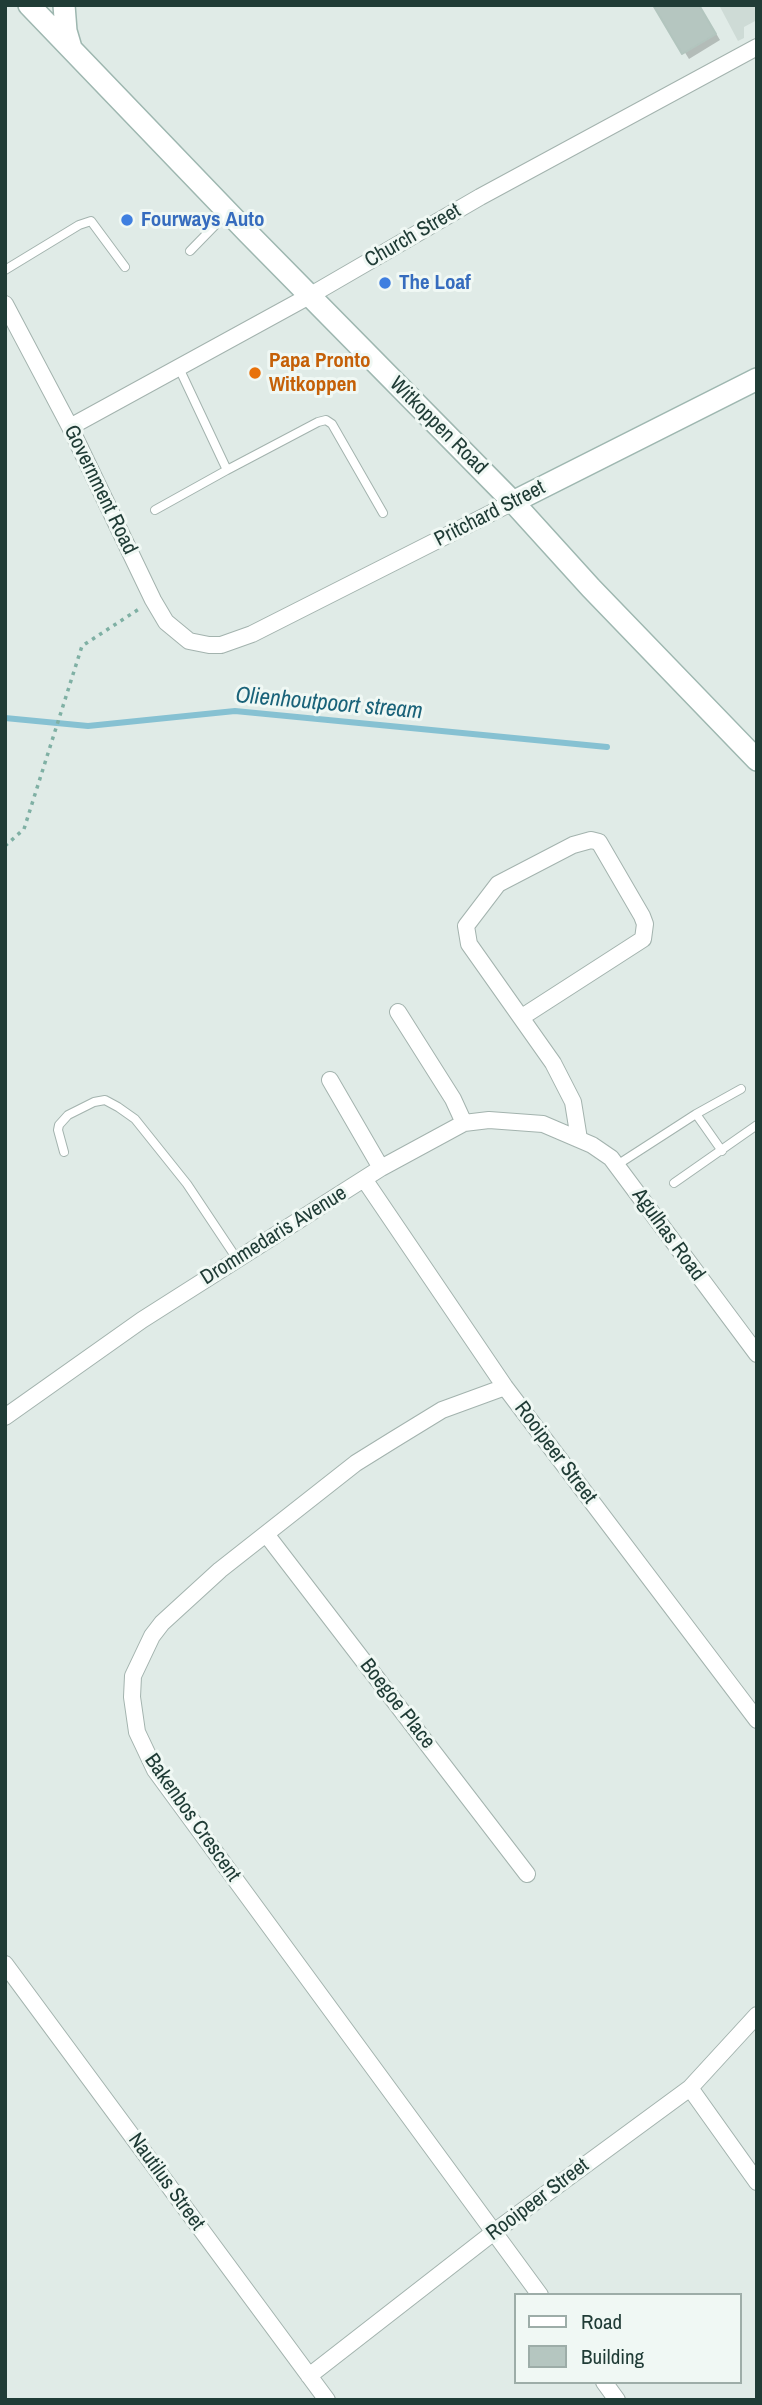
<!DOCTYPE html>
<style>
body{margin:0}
#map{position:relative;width:762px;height:2405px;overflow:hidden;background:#e0ebe7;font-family:"Archivo Narrow",sans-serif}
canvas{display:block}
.frame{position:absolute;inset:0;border:7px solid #203c36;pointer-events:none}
.legend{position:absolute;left:514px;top:2293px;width:228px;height:91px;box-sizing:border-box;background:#f0f8f4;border:2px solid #9dada8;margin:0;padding:9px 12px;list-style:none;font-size:21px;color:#203c36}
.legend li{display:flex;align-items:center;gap:14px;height:35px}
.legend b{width:35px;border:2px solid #9dada8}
</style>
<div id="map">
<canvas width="762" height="2405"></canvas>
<div class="frame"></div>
<ul class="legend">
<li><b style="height:9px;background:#fff"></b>Road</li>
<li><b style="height:19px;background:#b5c6c0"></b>Building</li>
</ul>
</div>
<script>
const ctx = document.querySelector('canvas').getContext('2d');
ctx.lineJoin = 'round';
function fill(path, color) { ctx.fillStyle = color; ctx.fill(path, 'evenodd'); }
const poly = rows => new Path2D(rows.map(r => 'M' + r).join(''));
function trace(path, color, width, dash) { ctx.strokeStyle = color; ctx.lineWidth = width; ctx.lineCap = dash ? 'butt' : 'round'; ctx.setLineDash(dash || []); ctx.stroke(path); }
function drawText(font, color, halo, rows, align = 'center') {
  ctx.font = font + ' "Archivo Narrow",sans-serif'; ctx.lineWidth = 6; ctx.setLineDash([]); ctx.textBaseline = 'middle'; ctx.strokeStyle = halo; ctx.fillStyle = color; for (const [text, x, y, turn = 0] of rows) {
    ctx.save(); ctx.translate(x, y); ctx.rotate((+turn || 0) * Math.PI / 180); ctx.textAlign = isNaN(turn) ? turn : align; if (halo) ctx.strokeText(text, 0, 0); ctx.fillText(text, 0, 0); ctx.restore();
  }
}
const built = poly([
 [719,5,757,5,757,20,744,27,744,38,738,41]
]);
const shadow = poly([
 [655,5,699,5,720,40,689,59]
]);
const stream = poly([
 [5,718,88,726,235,711,607,747]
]);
const building = poly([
 [653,5,699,5,716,34,682,54,653,5]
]);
const path = poly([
 [5,846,24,829,82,646,139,609]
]);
const lane = poly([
 [190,251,228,212],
 [5,270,79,225,91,221,125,267],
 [227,470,318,422,326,420,332,424,383,513],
 [155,510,227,470,179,368],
 [696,1114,722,1151],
 [64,1152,58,1130,59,1125,68,1115,94,1102,105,1100,118,1107,135,1119,187,1184,237,1259],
 [617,1165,696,1114,741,1089],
 [674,1183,757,1125]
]);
const street = poly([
 [5,304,70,427,153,600,166,622,189,641,209,645,221,645,252,634,513,502],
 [70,427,311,295,480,197,757,47],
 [398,1012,453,1099,464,1123],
 [522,1017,643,939,645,924,642,916,599,842,591,840,573,845,498,884,466,926,469,944,553,1063,573,1102,579,1139],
 [330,1080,381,1168],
 [364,1179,505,1387,757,1720],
 [505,1387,442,1410,393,1440,356,1463,220,1570,162,1623,152,1636,133,1676,132,1697,137,1732,155,1770,540,2295],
 [5,1417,142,1320,381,1168,464,1123,489,1120,543,1124,592,1145,611,1158,757,1354],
 [266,1534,527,1874],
 [5,1964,327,2400],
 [690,2088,757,2182],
 [309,2376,494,2232,690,2088,757,2015],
 [604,2382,617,2400]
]);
const secondary = poly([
 [29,5,248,233,513,502,591,588,757,760],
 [64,5,66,31,71,48],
 [513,502,757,379]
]);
const markers = [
 [127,220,7,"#3f7fe0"],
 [385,283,7,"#3f7fe0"],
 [255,373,7,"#e8710a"]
];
const shopNames = [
 ["Fourways Auto",141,220],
 ["The Loaf",399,283]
];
const streetNames = [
 ["Church Street",413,236,-30],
 ["Witkoppen Road",438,426,45],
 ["Government Road",100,490,64],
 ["Pritchard Street",490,514,-27],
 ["Agulhas Road",668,1235,54],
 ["Drommedaris Avenue",274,1236,-32],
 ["Rooipeer Street",555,1453,53],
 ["Boegoe Place",397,1704,52],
 ["Bakenbos Crescent",192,1818,55],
 ["Nautilus Street",166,2182,54],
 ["Rooipeer Street",538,2200,-37]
];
const foodNames = [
 ["Papa Pronto",269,361],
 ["Witkoppen",269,385]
];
const waterNames = [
 ["Olienhoutpoort stream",329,704,5]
];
fill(built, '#cedbd6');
fill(shadow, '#0003');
trace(stream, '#86c1d2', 6);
fill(building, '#b5c6c0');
trace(building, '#b2c5be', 2);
trace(lane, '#a3b3ae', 10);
trace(street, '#a3b3ae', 18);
trace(secondary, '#9eb7b0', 24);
trace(path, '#7fb0a4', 3.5, [3.5, 5]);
trace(lane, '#fff', 8);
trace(street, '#fff', 16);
trace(secondary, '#fff', 21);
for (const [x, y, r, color] of markers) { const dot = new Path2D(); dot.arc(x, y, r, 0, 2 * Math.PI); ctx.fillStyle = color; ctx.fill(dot); trace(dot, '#f0f8f4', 2.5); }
drawText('bold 21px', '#366cbe', '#f0f8f4', shopNames, 'left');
drawText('21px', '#203c36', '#f0f8f4', streetNames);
drawText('bold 21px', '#c56008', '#f0f8f4', foodNames, 'left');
drawText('italic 23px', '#196279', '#f0f8f4', waterNames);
</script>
